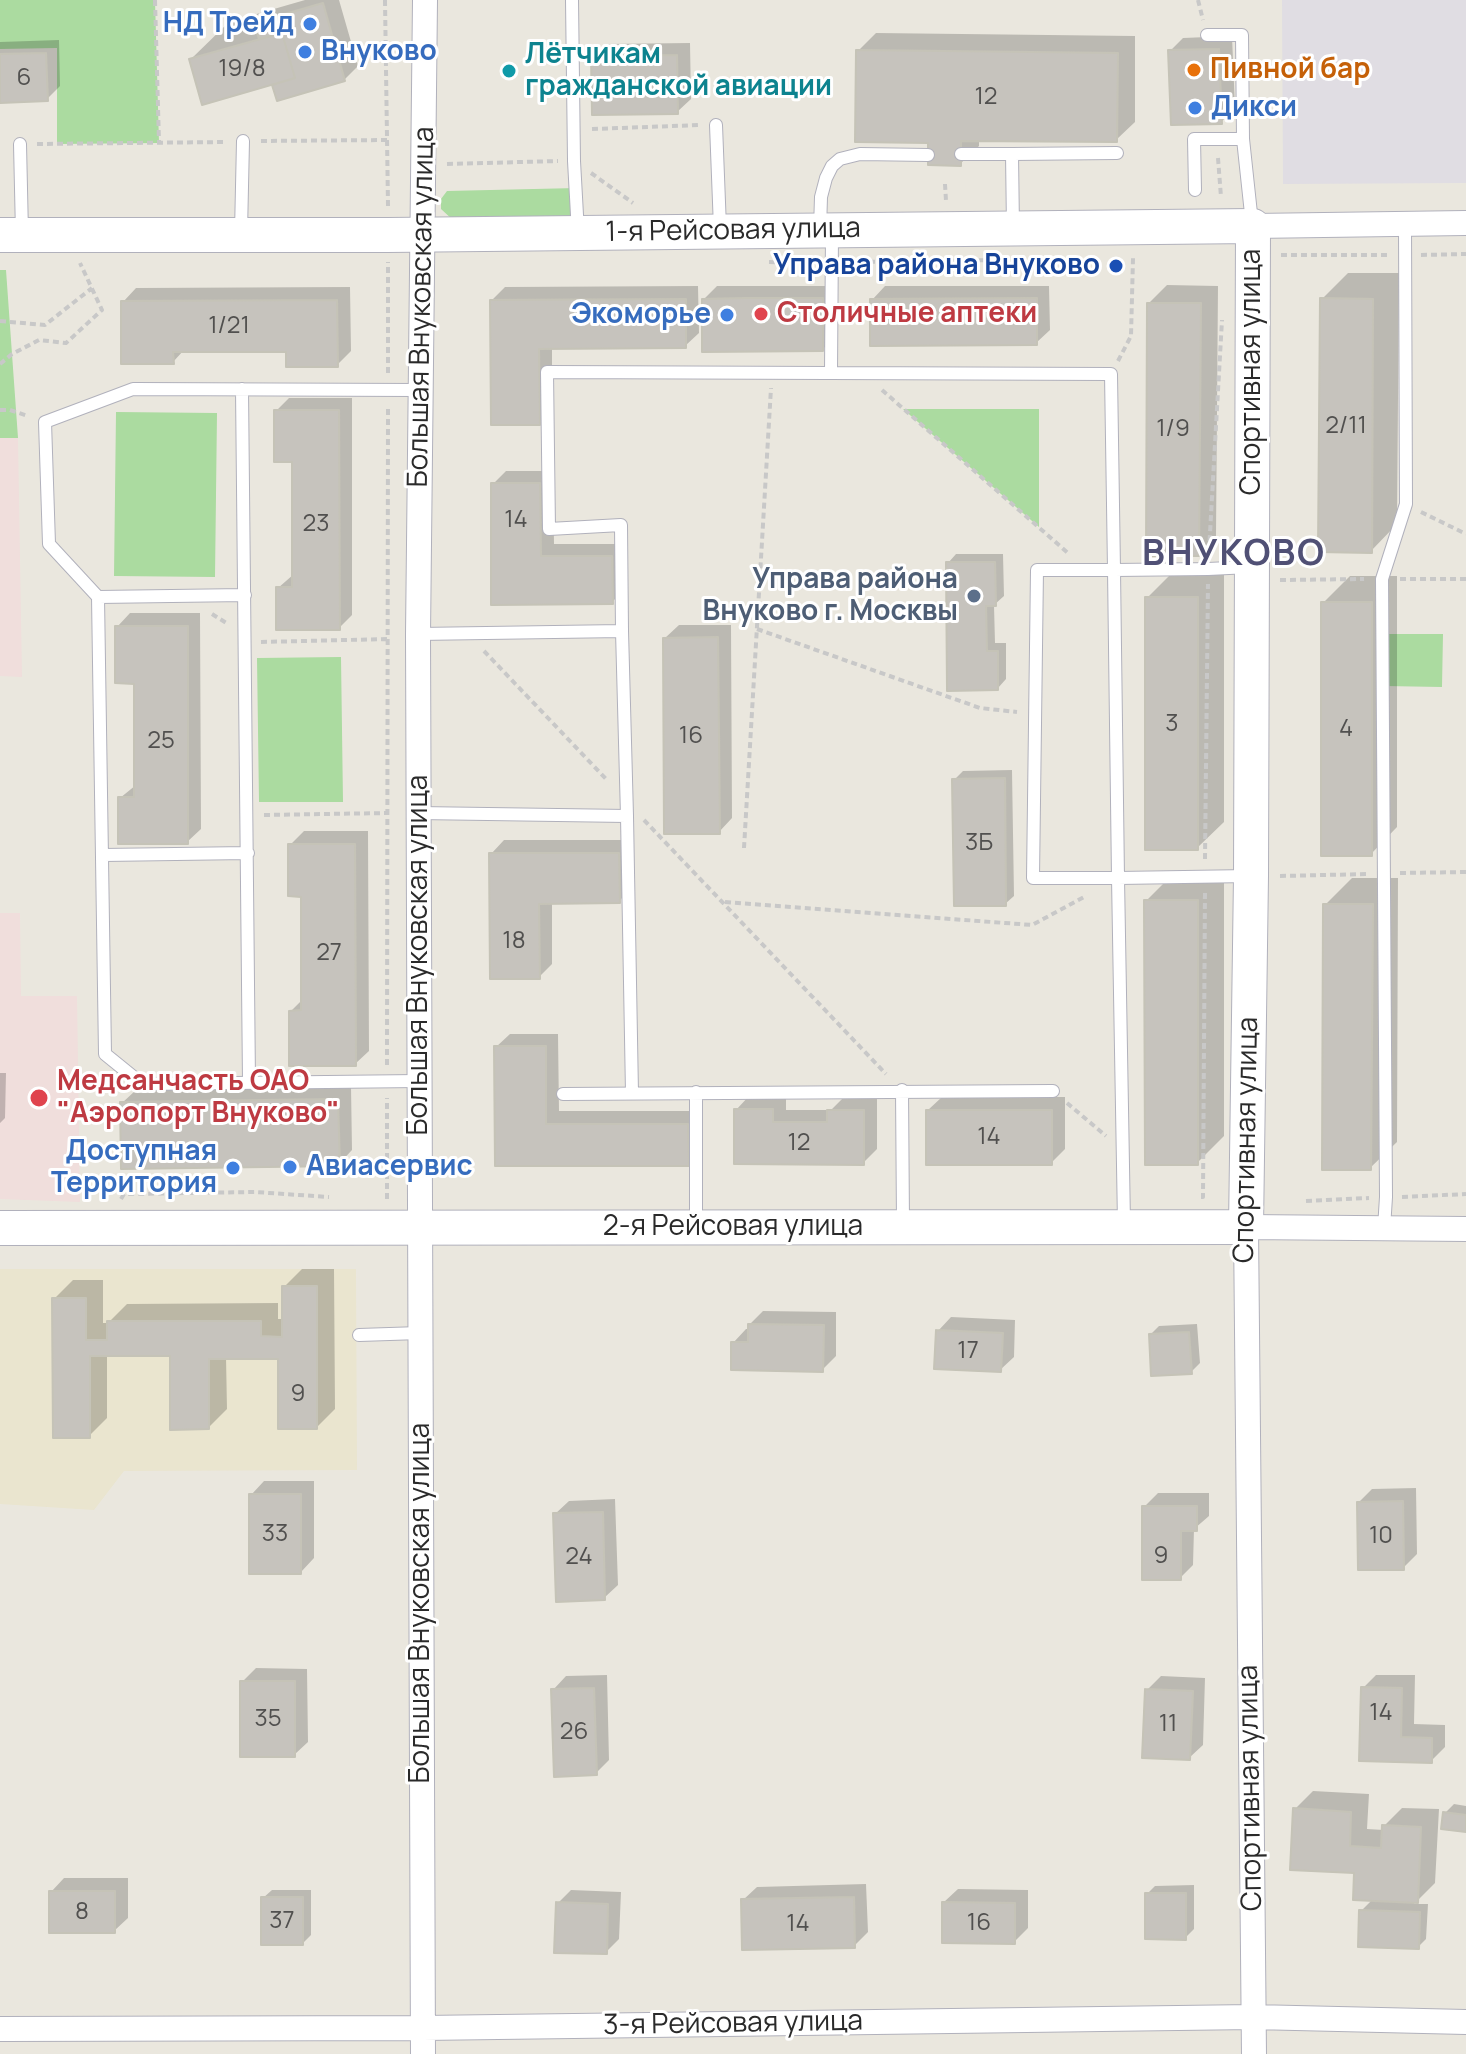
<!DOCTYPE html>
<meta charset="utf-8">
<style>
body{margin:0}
canvas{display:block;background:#eae7de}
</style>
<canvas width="1466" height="2054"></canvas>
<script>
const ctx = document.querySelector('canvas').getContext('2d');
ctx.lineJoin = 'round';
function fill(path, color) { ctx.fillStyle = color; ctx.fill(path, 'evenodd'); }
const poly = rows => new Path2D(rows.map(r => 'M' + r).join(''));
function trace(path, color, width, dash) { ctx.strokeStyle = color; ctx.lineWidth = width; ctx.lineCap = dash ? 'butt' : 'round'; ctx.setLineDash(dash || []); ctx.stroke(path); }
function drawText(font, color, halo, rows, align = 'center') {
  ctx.font = font + ' Manrope,sans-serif'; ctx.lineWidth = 6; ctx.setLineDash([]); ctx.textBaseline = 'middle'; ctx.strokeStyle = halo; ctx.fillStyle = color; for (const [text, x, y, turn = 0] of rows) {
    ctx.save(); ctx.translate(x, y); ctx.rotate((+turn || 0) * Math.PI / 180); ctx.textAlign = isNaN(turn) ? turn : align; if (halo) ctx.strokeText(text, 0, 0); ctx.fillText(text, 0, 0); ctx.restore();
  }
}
const industrial = poly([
 [1282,0,1466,0,1466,183,1283,184]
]);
const education = poly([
 [0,1269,356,1269,357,1470,124,1471,94,1510,0,1504]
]);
const medical = poly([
 [0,438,18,438,22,677,0,676],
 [0,913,20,913,21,996,77,996,80,1202,0,1199]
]);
const green = poly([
 [0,0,155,0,159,143,57,144,57,48,0,49],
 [577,188,579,202,569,218,454,221,441,209,441,199,447,191],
 [0,270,6,270,18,438,0,438],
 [903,409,1039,409,1039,527],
 [116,412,217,413,215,577,114,576],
 [1382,634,1443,634,1442,687,1384,686],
 [341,657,343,802,259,802,257,658]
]);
const shadow = poly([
 [305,0,339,0,358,66,344,80,274,85,279,81,191,59,229,22],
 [876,33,1135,36,1135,122,1116,140,979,139,979,146,960,164,931,141,858,51],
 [1232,36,1235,108,1221,122,1170,51,1183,38],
 [59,40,60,86,47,99,0,101,0,42],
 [690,43,691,99,677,112,593,57,606,44],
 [1348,273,1399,273,1397,524,1371,551,1322,299],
 [1167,285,1218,286,1216,536,1198,554,1149,303],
 [698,286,699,333,685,346,552,347,552,409,539,422,492,300,505,287],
 [717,286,836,286,836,336,822,350,704,299],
 [885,286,1049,286,1050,330,1036,343,872,300],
 [350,287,351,351,337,365,288,350,184,350,173,362,123,302,136,288],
 [289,398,352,398,352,615,339,628,278,588,294,574,294,460,276,411],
 [506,471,553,471,554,544,625,544,625,589,612,602,493,603,493,484],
 [956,554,1003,554,1004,596,994,605,995,643,1006,643,1006,679,998,688,948,563],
 [1174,571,1224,571,1224,822,1197,848,1147,598],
 [1350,576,1397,576,1397,827,1371,854,1323,603],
 [130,613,200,613,201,829,187,842,120,798,136,785,136,682,117,627],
 [679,625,731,625,732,818,719,832,665,638],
 [1012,770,1014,896,1005,904,954,780,963,771],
 [304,831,368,831,369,1051,355,1064,291,1011,303,999,303,895,290,845],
 [504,840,632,840,632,888,619,901,552,902,552,964,539,977,491,854],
 [1173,874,1224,874,1224,1136,1197,1163,1146,901],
 [1352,878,1398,878,1397,1142,1370,1168,1325,905],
 [510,1034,558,1034,559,1111,701,1111,701,1150,688,1164,497,1164,496,1047],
 [0,1073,6,1073,5,1118,0,1123],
 [351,1086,352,1150,339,1164,122,1103,136,1090],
 [749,1096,786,1096,786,1110,831,1110,843,1098,877,1098,877,1149,863,1163,736,1110],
 [942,1097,1065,1097,1065,1149,1051,1163,928,1110],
 [302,1269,334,1269,335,1409,317,1427,280,1357,226,1357,227,1409,209,1427,172,1354,107,1354,107,1418,89,1436,54,1299,73,1280,103,1280,103,1323,108,1323,127,1304,278,1303,278,1319,284,1319,284,1287],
 [763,1311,836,1312,836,1356,822,1370,733,1343,746,1329,750,1329,750,1324],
 [951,1317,1015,1320,1014,1357,1000,1370,938,1331],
 [1197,1324,1200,1363,1191,1372,1151,1334,1159,1326],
 [264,1481,314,1481,314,1558,301,1572,251,1495],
 [1416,1488,1417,1554,1403,1568,1359,1502,1372,1489],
 [1158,1493,1209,1493,1209,1516,1194,1529,1193,1565,1180,1578,1144,1507],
 [615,1499,618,1585,604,1598,555,1514,569,1501],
 [256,1668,307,1669,308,1742,294,1755,242,1682],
 [607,1675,609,1760,596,1773,553,1690,566,1676],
 [1376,1675,1415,1675,1414,1724,1445,1725,1445,1747,1431,1761,1361,1759,1363,1688],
 [1161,1676,1205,1678,1203,1745,1189,1758,1147,1690],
 [1313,1791,1369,1794,1367,1829,1384,1830,1384,1826,1402,1808,1439,1809,1435,1883,1414,1904,1428,1904,1426,1939,1418,1947,1361,1911,1373,1899,1356,1871,1295,1809],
 [1454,1804,1466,1806,1466,1830,1445,1813],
 [64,1878,128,1878,128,1918,114,1931,51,1892],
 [866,1884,868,1932,854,1946,743,1900,757,1887],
 [1194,1885,1194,1929,1185,1938,1147,1894,1155,1886],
 [958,1889,1028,1890,1028,1928,1014,1942,944,1902],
 [272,1890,311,1890,311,1935,302,1944,263,1898],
 [571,1890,621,1892,619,1939,606,1952,558,1903]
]);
const building = poly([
 [323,3,345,81,277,101,272,85,295,78,282,33,259,39,254,23,323,3],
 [282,33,295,78,202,105,189,59,282,33],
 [1219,49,1222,124,1171,125,1168,50,1219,49],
 [856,50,1118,53,1117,142,961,141,961,166,928,165,928,143,855,142,856,50],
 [46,53,48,101,0,103,0,54,46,53],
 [677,55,678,114,592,115,591,56,677,55],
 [746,298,823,298,823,351,702,352,702,299,746,298],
 [1037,298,1037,345,870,346,870,299,1037,298],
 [1320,298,1373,299,1372,553,1318,552,1320,298],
 [686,299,686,348,539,349,540,425,491,425,490,300,686,299],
 [337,300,338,367,286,367,286,352,173,352,174,364,121,364,121,301,337,300],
 [1147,303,1201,303,1199,556,1146,556,1147,303],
 [274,410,339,410,340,630,276,630,276,587,292,587,292,462,274,462,274,410],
 [491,483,540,483,541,556,612,556,613,604,491,605,491,483],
 [946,562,995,562,996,606,986,606,987,651,998,651,998,690,947,691,946,562],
 [1145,597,1198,597,1198,850,1145,850,1145,597],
 [1321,602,1372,602,1372,856,1321,856,1321,602],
 [115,626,188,626,188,844,118,844,118,797,134,797,134,684,115,683,115,626],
 [718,637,720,834,664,834,663,638,718,637],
 [1005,778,1006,906,954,906,952,779,1005,778],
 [288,844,355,844,356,1066,289,1066,289,1011,301,1010,301,897,288,896,288,844],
 [489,853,619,853,620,903,539,904,540,979,490,979,489,853],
 [1144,900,1198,900,1198,1165,1145,1165,1144,900],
 [1323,904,1373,904,1371,1170,1322,1170,1323,904],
 [494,1046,546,1046,546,1124,688,1124,689,1166,495,1166,494,1046],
 [338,1099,340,1166,121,1169,120,1102,338,1099],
 [734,1109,773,1109,773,1122,827,1122,827,1110,864,1110,864,1165,734,1164,734,1109],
 [926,1110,1052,1110,1052,1165,926,1165,926,1110],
 [282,1286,317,1286,317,1429,278,1429,278,1359,209,1359,209,1429,170,1430,170,1356,90,1356,90,1438,53,1438,52,1298,86,1298,86,1340,107,1340,107,1321,261,1321,261,1336,282,1337,282,1286],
 [748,1324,824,1325,823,1372,731,1370,731,1342,748,1342,748,1324],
 [936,1330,1003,1333,1001,1372,934,1369,936,1330],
 [1189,1332,1192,1374,1151,1376,1149,1334,1189,1332],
 [249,1494,301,1494,301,1574,249,1574,249,1494],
 [1403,1501,1404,1570,1358,1570,1357,1502,1403,1501],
 [1142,1506,1197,1506,1197,1531,1181,1531,1181,1580,1142,1580,1142,1506],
 [603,1512,605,1600,556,1602,553,1513,603,1512],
 [240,1681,295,1681,295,1757,240,1757,240,1681],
 [1361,1687,1402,1688,1401,1737,1432,1738,1432,1763,1359,1761,1361,1687],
 [594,1688,597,1775,554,1777,551,1689,594,1688],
 [1145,1689,1193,1691,1190,1760,1142,1758,1145,1689],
 [1293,1808,1351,1812,1350,1846,1381,1848,1382,1825,1421,1827,1418,1903,1353,1900,1354,1873,1290,1870,1293,1808],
 [1443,1812,1466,1815,1466,1832,1441,1829,1443,1812],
 [49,1891,115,1891,115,1933,49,1933,49,1891],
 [1145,1893,1186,1893,1186,1940,1145,1939,1145,1893],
 [261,1897,303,1897,303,1945,261,1945,261,1897],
 [854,1897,855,1948,742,1950,741,1899,854,1897],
 [556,1902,608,1904,607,1954,554,1953,556,1902],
 [942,1902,1015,1903,1015,1944,942,1943,942,1902],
 [1359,1910,1420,1912,1419,1949,1358,1947,1359,1910]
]);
const path = poly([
 [155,0,159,142],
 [385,0,388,206],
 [1198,0,1203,20],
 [592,129,699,125],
 [261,141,387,140],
 [37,144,225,142],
 [1218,158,1221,197],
 [447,164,558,161],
 [591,173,633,203],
 [945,184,946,201],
 [1281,255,1388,255],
 [1421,255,1466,254],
 [769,262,816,263],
 [849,262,996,260],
 [0,321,45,325,92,288],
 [1118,361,1131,336,1133,258],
 [0,364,12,354,39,340,66,343,102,310,80,263],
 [388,373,388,262],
 [882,390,1068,553],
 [0,410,10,410,28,416],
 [1421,512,1466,534],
 [1209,551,1222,320],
 [1400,579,1466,579],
 [1280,580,1364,579],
 [212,614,228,624],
 [757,629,980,708,1017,712],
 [261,642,388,639],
 [484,651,608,781],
 [264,815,388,813],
 [644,820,886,1074],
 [744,848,771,388],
 [1205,859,1208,584],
 [1400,873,1466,872],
 [1280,876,1368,874],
 [725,902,1032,925,1084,897],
 [387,1065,388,406],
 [1067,1103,1106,1136],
 [1201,1197,1203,1197,1205,892],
 [1402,1197,1466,1194],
 [121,1199,124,1194,255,1192,329,1197],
 [387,1199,387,1098],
 [1306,1201,1369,1198]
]);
const lane = poly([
 [572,0,574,161,578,233],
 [1207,35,1242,35,1243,139,1252,223],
 [716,125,720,228],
 [20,144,22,233],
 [961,154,1012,154,1013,228],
 [1012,154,1117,153],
 [1195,190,1194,139,1243,139],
 [820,229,821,197,826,178,832,166,840,159,860,154,928,155],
 [241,232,243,141],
 [831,373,832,233],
 [242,389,249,1081],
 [419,390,133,389,45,422,49,544,98,597,105,1054,142,1084,419,1081],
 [98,597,245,595],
 [622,631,621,525,549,529,547,372,1111,374,1114,570,1118,878,1033,878,1037,570,1114,570,1208,569,1250,567],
 [418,634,622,631,627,816,418,813],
 [627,816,632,1093],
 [103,855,248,853],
 [902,1090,903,1223],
 [563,1094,1053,1091],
 [1124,1223,1118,878,1250,876],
 [696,1225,696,1092],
 [1384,1228,1386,1197,1382,579,1406,504,1405,225],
 [359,1335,420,1333]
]);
const street = poly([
 [1253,226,1466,223],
 [0,2029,423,2028,1253,2017,1466,2022],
 [423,2054,418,634,425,0],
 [1254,2054,1246,1227,1466,1229]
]);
const secondary = poly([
 [0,235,388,235,1253,226,1251,876,1246,1227,0,1228]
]);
const markers = [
 [310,24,8,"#3f7fe0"],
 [305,52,8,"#3f7fe0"],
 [1194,70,8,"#e8710a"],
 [509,71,8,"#0f9aa8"],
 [1195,108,8,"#3f7fe0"],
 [1116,266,8,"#1a4fb4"],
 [761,314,8,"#e0444e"],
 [727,315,8,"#3f7fe0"],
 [974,596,8,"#5c6f8a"],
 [39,1098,10,"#e0444e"],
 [290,1167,8,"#3f7fe0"],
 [233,1168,8,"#3f7fe0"]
];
const numberNames = [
 ["19/8",242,69],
 ["6",24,78],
 ["12",986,97],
 ["1/21",229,326],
 ["2/11",1346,426],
 ["1/9",1173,429],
 ["14",516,520],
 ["23",316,524],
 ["3",1172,724],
 ["4",1346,729],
 ["16",691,736],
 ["25",161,741],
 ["3Б",979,843],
 ["18",514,941],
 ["27",329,953],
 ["14",989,1137],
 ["12",799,1143],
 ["17",968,1351],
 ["9",298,1394],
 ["33",275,1534],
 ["10",1381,1536],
 ["9",1161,1556],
 ["24",579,1557],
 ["14",1381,1713],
 ["35",268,1719],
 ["11",1168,1724],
 ["26",574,1732],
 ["8",82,1912],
 ["37",282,1921],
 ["16",979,1923],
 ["14",798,1924]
];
const shopNames = [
 ["НД Трейд",294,24],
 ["Внуково",321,52,"left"],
 ["Дикси",1211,108,"left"],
 ["Экоморье",711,315],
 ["Доступная",217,1152],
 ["Территория",217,1184],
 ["Авиасервис",306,1167,"left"]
];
const cultureNames = [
 ["Лётчикам",525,55],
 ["гражданской авиации",525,87]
];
const foodNames = [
 ["Пивной бар",1210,70]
];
const streetNames = [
 ["1-я Рейсовая улица",733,231,-1],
 ["Большая Внуковская улица",422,307,-89],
 ["Спортивная улица",1252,372,-90],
 ["Большая Внуковская улица",419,955,-90],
 ["Спортивная улица",1247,1140,-89],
 ["2-я Рейсовая улица",733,1227],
 ["Большая Внуковская улица",421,1603,-90],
 ["Спортивная улица",1251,1788,-91],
 ["3-я Рейсовая улица",733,2024,-1]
];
const transitNames = [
 ["Управа района Внуково",1100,266]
];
const healthNames = [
 ["Столичные аптеки",777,314],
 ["Медсанчасть ОАО",57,1082],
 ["\"Аэропорт Внуково\"",57,1114]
];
const serviceNames = [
 ["Управа района",958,580],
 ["Внуково г. Москвы",958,612]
];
const districtNames = [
 ["ВНУКОВО",1234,555]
];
fill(industrial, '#e0dde3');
fill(education, '#eae5cf');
fill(medical, '#f0dedc');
fill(green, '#abdba0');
fill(shadow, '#0003');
fill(building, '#c6c3bd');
trace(building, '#c5c3b7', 2);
trace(lane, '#b1b1bc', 14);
trace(street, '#b1b1bc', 26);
trace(secondary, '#b1b1bc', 36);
trace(path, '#c8c8c8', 4, [6, 4]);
trace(lane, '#fff', 12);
trace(street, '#fff', 24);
trace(secondary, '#fff', 34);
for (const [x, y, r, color] of markers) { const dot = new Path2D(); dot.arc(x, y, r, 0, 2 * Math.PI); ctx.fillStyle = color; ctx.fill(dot); trace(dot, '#fff', 3); }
drawText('24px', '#51504f', null, numberNames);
drawText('bold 28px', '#366cbe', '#fff', shopNames, 'right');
drawText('bold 28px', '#0d838f', '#fff', cultureNames, 'left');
drawText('bold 28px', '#c56008', '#fff', foodNames, 'left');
drawText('28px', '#2a2a2a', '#fff', streetNames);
drawText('bold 28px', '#164399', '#fff', transitNames, 'right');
drawText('bold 28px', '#be3a42', '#fff', healthNames, 'left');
drawText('bold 28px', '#4e5e75', '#fff', serviceNames, 'right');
ctx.letterSpacing = '2px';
drawText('bold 36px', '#505075', '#fff', districtNames);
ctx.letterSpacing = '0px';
</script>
